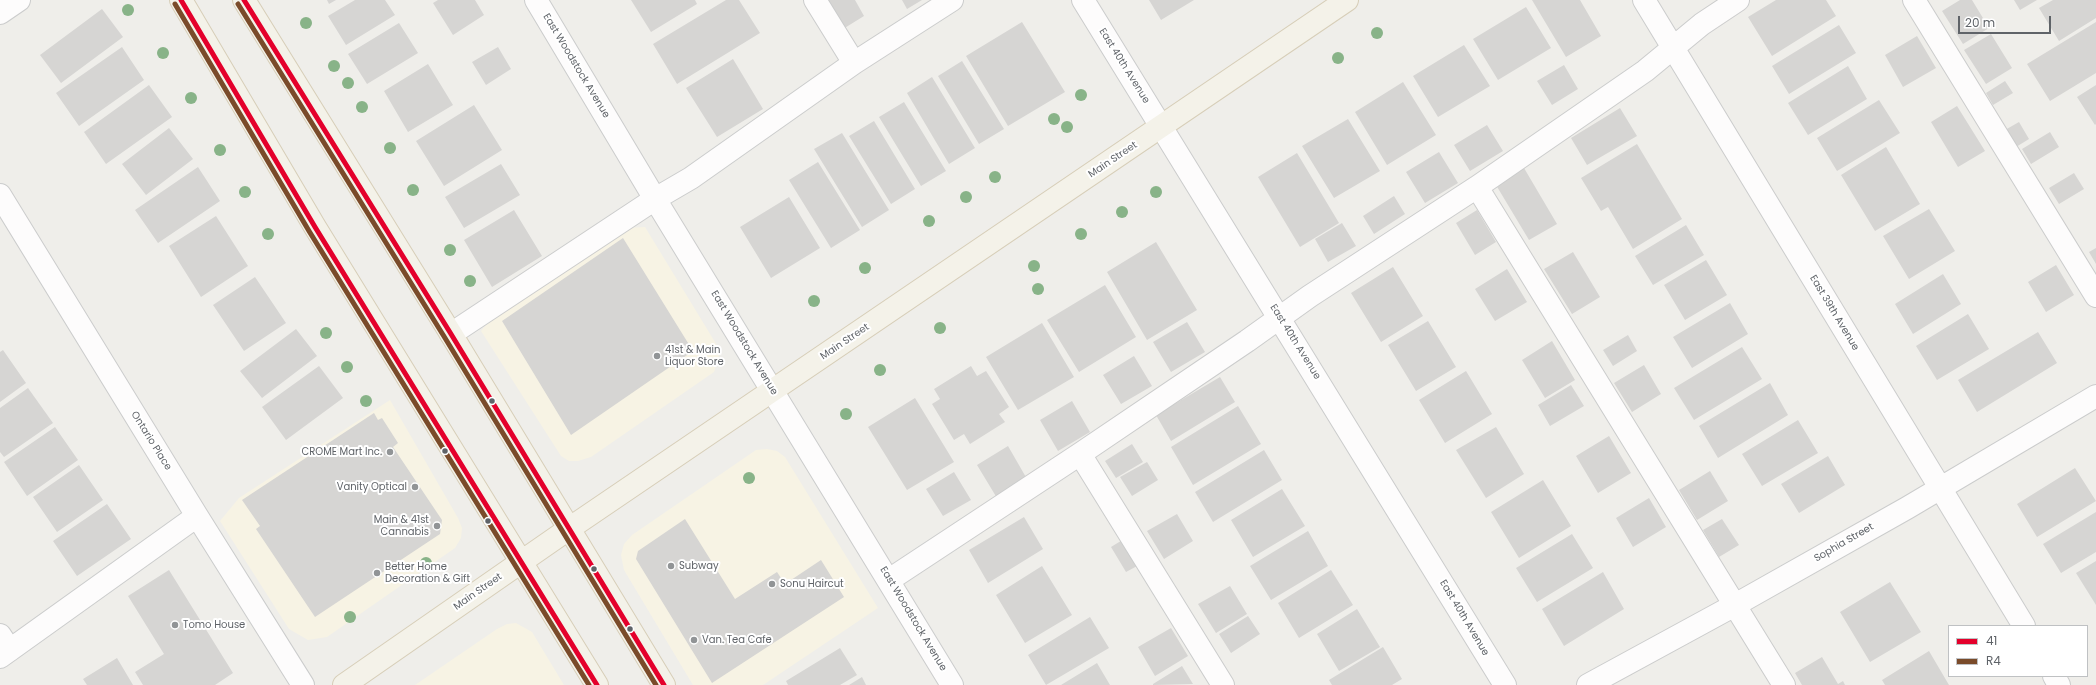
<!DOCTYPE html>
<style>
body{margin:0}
#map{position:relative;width:2096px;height:685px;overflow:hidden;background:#efeeea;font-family:Poppins,sans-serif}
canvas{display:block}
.legend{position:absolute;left:1948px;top:625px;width:140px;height:52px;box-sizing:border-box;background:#fff;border:1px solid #bfc1c3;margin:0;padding:5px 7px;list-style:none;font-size:12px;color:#5f6368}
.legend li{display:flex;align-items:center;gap:8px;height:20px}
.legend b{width:20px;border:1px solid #bfc1c3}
.scale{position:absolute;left:1958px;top:16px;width:93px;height:18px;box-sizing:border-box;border:2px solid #5f6368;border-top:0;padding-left:5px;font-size:12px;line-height:14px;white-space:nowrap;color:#5f6368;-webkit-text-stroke:3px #fff;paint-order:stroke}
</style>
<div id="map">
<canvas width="2096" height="685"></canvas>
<ul class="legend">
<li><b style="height:5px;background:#e4002b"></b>41</li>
<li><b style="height:5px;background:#7a4b2a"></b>R4</li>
</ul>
<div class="scale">20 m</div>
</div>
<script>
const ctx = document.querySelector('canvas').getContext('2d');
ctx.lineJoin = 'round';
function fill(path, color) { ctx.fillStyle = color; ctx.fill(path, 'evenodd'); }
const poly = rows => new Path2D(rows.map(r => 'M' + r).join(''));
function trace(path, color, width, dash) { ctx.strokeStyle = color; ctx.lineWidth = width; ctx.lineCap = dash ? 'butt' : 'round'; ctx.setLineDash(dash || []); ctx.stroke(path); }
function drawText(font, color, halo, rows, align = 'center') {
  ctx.font = font + ' Poppins,sans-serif'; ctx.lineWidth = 4; ctx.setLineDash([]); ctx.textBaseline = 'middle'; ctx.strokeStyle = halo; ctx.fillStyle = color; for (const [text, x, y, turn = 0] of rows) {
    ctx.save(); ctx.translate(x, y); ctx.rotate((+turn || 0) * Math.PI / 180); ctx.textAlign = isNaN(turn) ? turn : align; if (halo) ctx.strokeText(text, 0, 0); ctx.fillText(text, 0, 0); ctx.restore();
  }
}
const commercial = poly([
 [645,227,718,347,719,358,714,372,591,457,578,461,569,461,561,456,481,331,491,319,626,228],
 [390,400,458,518,462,528,461,538,455,548,327,637,308,640,289,629,220,521,239,498],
 [767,449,777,451,785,457,878,608,763,685,693,685,624,570,621,555,624,544,632,535,756,450],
 [516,623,532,632,564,685,415,685,497,629,507,624]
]);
const building = poly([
 [327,0,336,0,329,4],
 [355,0,385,0,395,15,346,45,328,16],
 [438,0,475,0,484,15,453,35,433,3],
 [631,0,695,0,697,4,651,32],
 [726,0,739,0,760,33,677,84,653,44],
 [826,0,855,0,864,16,843,29],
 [902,0,922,0,907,9],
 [1149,0,1194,0,1161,20],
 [1532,0,1580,0,1601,36,1566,57],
 [1776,0,1826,0,1836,16,1772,56,1748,17],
 [1960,0,1972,0,1989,28,1963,44,1942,11],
 [2014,0,2037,0,2020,10],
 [2053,0,2096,0,2096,18,2059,41,2039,8],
 [1526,7,1551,48,1498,80,1473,39],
 [102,9,123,37,61,83,40,55],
 [1022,22,1065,92,1008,126,966,56],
 [2096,22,2096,73,2050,101,2027,64],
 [399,23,418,53,367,84,348,54],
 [1839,25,1856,53,1789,94,1772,66],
 [1991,34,2012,68,1986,84,1964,50],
 [1917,36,1936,68,1903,87,1885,55],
 [1464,45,1490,86,1438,117,1413,76],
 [122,47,144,80,79,126,56,93],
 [498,47,511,69,486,85,472,62],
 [733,59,763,109,717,137,686,88],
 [962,61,1004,129,979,144,938,76],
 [428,64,453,105,408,132,384,91],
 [1564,65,1578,89,1552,105,1537,81],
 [1848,66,1867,99,1808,135,1788,103],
 [932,77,975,148,949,164,907,93],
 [2005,81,2013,93,1993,105,1986,93],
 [1403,82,1436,135,1387,165,1355,112],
 [149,85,172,117,106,164,84,132],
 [2096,85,2096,124,2095,125,2077,97],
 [1879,100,1900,133,1837,171,1817,138],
 [904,102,946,171,921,186,879,117],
 [474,105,502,150,444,186,416,141],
 [1957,106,1985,151,1958,167,1931,122],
 [1620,108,1637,136,1587,165,1571,138],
 [1348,119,1380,171,1334,198,1302,146],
 [874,121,915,189,891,204,849,136],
 [2019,122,2029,139,2016,147,2005,130],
 [1487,125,1503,151,1470,171,1454,145],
 [169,128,193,159,146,195,122,164],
 [2050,132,2059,147,2031,164,2022,149],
 [842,133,889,210,862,227,814,149],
 [1637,144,1682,219,1633,249,1608,207,1601,211,1581,178],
 [1886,147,1920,204,1875,231,1841,175],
 [1439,152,1458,183,1425,203,1406,172],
 [1297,153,1339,223,1300,247,1258,177],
 [818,162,860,230,831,248,789,180],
 [501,164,520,195,464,228,445,197],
 [198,167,220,201,158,243,135,210],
 [1524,168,1557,224,1529,240,1496,185],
 [2074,173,2084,189,2059,204,2049,188],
 [1394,196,1405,214,1374,234,1363,216],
 [789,197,820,248,771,278,740,227],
 [1929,209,1955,251,1909,279,1883,236],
 [514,210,542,256,492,287,464,240],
 [1477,210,1496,242,1475,255,1456,223],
 [216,216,248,266,201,297,169,246],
 [1342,223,1356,246,1328,262,1315,239],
 [1686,225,1704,255,1653,285,1635,256],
 [623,238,693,351,571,435,502,321],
 [1156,242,1197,310,1147,340,1107,272],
 [2096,248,2096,264,2089,252],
 [1573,252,1600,297,1572,314,1544,269],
 [1706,260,1727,295,1685,320,1664,285],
 [2056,265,2074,295,2046,312,2028,282],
 [1393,267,1423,316,1381,342,1351,293],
 [1507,269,1527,302,1495,321,1475,289],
 [1943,274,1961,304,1913,334,1895,304],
 [255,277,286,323,244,351,213,305],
 [1105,285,1136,337,1079,372,1047,320],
 [1730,303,1748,334,1692,368,1673,337],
 [1968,314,1989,349,1937,380,1916,346],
 [1428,321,1456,367,1416,391,1388,345],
 [1187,322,1205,352,1171,372,1153,342],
 [1042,323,1074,377,1018,410,986,357],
 [296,329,317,356,262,398,240,371],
 [2038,332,2057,363,1977,412,1958,380],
 [1628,335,1637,351,1613,366,1603,350],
 [1552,341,1575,380,1545,398,1522,360],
 [1742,347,1762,379,1694,420,1674,388],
 [3,350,26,383,0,402,0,352],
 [1134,356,1152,386,1121,404,1103,375],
 [1644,365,1661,394,1632,412,1614,383],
 [319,366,343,398,286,440,262,407],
 [971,366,977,376,986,371,1009,407,999,414,1005,422,970,444,964,434,954,440,932,404,940,399,934,389],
 [1466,371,1492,414,1445,443,1419,400],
 [1220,377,1235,402,1171,441,1156,415],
 [1770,383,1788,415,1718,458,1699,426],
 [1571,385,1584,406,1550,426,1538,405],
 [28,388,53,423,4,457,0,452,0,408],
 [915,398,954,462,907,490,868,427],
 [1072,401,1090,432,1058,451,1040,420],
 [1238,406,1261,444,1193,485,1171,447],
 [374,413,378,420,382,418,398,443,393,447,442,520,440,534,315,617,256,529,260,526,242,500],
 [1798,420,1818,453,1762,486,1742,454],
 [55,427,78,460,27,496,4,462],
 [1496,427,1524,474,1486,498,1456,450],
 [1609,436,1631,473,1598,493,1576,456],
 [1132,444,1143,462,1116,478,1105,461],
 [1008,446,1027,479,997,498,977,465],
 [1264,450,1282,480,1213,522,1195,492],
 [1828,456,1845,485,1799,513,1781,484],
 [1147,462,1158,480,1132,496,1120,477],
 [79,465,103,500,57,532,33,497],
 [2075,468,2096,501,2037,537,2017,504],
 [1710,471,1728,501,1697,520,1679,490],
 [954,472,971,500,943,516,926,489],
 [1543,480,1571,526,1519,558,1491,512],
 [1282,489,1305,526,1253,557,1231,520],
 [1649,498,1666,527,1633,547,1616,518],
 [107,504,131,539,77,576,53,541],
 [2096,512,2096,552,2061,573,2043,544],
 [1177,514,1193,541,1164,559,1147,531],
 [1024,517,1043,549,988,583,969,550],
 [685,519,735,599,777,572,785,584,821,560,844,597,712,683,636,559,638,551],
 [1722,519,1739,545,1719,557,1703,530],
 [1308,531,1328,566,1271,600,1250,566],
 [1572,534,1593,568,1537,602,1516,568],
 [1124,539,1139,565,1126,572,1111,547],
 [2096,561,2096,605,2076,573],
 [1042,566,1072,615,1025,643,996,595],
 [169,570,233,673,215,685,143,685,135,672,164,654,128,596],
 [1331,570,1353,605,1299,638,1278,603],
 [1603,572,1624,609,1564,646,1542,609],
 [1890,582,1921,632,1870,662,1840,612],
 [1230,586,1247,614,1216,633,1198,604],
 [1357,609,1380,647,1339,671,1317,634],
 [1248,616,1260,634,1231,653,1219,634],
 [1090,617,1109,648,1046,685,1028,655],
 [1171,628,1188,656,1155,676,1138,647],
 [1383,647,1402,679,1392,685,1332,685,1329,680],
 [840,648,857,675,840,685,788,685,786,681],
 [1929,651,1949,685,1885,685,1882,680],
 [1822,657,1838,684,1843,681,1845,685,1802,685,1795,673],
 [117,658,133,685,87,685,83,679],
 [1097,663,1110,685,1061,685],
 [1182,666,1193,684,1153,685,1153,684],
 [862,677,866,685,849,685]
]);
const minor = poly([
 [536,0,655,199,952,685],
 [815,0,854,63],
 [1083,0,1505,685],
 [1644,0,2024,626],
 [1914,0,2096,296],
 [0,13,19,0],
 [1477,187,1784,685],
 [0,195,197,516,303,685],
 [451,334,655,199,691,178,854,63,952,0],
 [1080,454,1223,685],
 [889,580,1080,454,1247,341,1310,296,1477,187,1645,71,1702,24,1738,0],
 [0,635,10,650],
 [0,657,197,516],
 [2054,676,2059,685],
 [1588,685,1735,605,1907,508,2096,396]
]);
const major = poly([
 [181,0,315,227,597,685],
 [244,0,451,334,664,685],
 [344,685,570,528,1347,0]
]);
const bus1 = poly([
 [181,0,315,227,597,685],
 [244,0,451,334,664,685]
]);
const bus2 = poly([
 [175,4,309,231,589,685],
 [238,4,445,338,656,685]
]);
const trees = [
 [128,10],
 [306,23],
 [1377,33],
 [163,53],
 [1338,58],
 [334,66],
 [348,83],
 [1081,95],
 [191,98],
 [362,107],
 [1054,119],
 [1067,127],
 [390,148],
 [220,150],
 [995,177],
 [413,190],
 [245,192],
 [1156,192],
 [966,197],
 [1122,212],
 [929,221],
 [268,234],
 [1081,234],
 [450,250],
 [1034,266],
 [865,268],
 [470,281],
 [1038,289],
 [814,301],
 [940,328],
 [326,333],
 [347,367],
 [880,370],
 [366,401],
 [846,414],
 [749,478],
 [426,563],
 [350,617]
];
const markers = [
 [657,356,4,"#919496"],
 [492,401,3.5,"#5f6368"],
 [445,451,3.5,"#5f6368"],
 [390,452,4,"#919496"],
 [415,487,4,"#919496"],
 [488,521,3.5,"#5f6368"],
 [437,526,4,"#919496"],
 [671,566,4,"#919496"],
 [594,569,3.5,"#5f6368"],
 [377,573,4,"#919496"],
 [772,584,4,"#919496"],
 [175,625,4,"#919496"],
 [630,629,3.5,"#5f6368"],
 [694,640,4,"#919496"]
];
const streetNames = [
 ["East Woodstock Avenue",576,66,59],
 ["East 40th Avenue",1124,66,58],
 ["Main Street",1113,160,-34],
 ["East 39th Avenue",1834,313,59],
 ["Main Street",845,342,-34],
 ["East 40th Avenue",1295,342,58],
 ["East Woodstock Avenue",744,343,59],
 ["Ontario Place",151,441,58],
 ["Sophia Street",1844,543,-30],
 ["Main Street",478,592,-35],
 ["East 40th Avenue",1464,618,59],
 ["East Woodstock Avenue",913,619,59]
];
const poiNames = [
 ["41st & Main",665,350],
 ["Liquor Store",665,362],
 ["CROME Mart Inc.",382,452,"right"],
 ["Vanity Optical",407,487,"right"],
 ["Main & 41st",429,520,"right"],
 ["Cannabis",429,532,"right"],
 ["Subway",679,566],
 ["Better Home",385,567],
 ["Decoration & Gift",385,579],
 ["Sonu Haircut",780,584],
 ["Tomo House",183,625],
 ["Van. Tea Cafe",702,640]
];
fill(commercial, '#f7f3e4');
fill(building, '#d6d5d3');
trace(minor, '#cbcccc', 24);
trace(major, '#d7ceb8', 24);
trace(minor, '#fdfcfc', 22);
trace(major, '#f4f2e9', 22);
trace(bus1, '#e4002b', 5);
trace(bus2, '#7a4b2a', 5);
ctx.fillStyle = '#88b388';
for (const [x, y] of trees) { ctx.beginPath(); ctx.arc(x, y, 6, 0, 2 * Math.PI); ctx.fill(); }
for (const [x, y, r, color] of markers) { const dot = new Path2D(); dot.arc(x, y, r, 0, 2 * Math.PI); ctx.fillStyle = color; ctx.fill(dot); trace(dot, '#fff', 1.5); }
drawText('10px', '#5f6368', '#fff', streetNames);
drawText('10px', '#5f6368', '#fff', poiNames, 'left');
</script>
